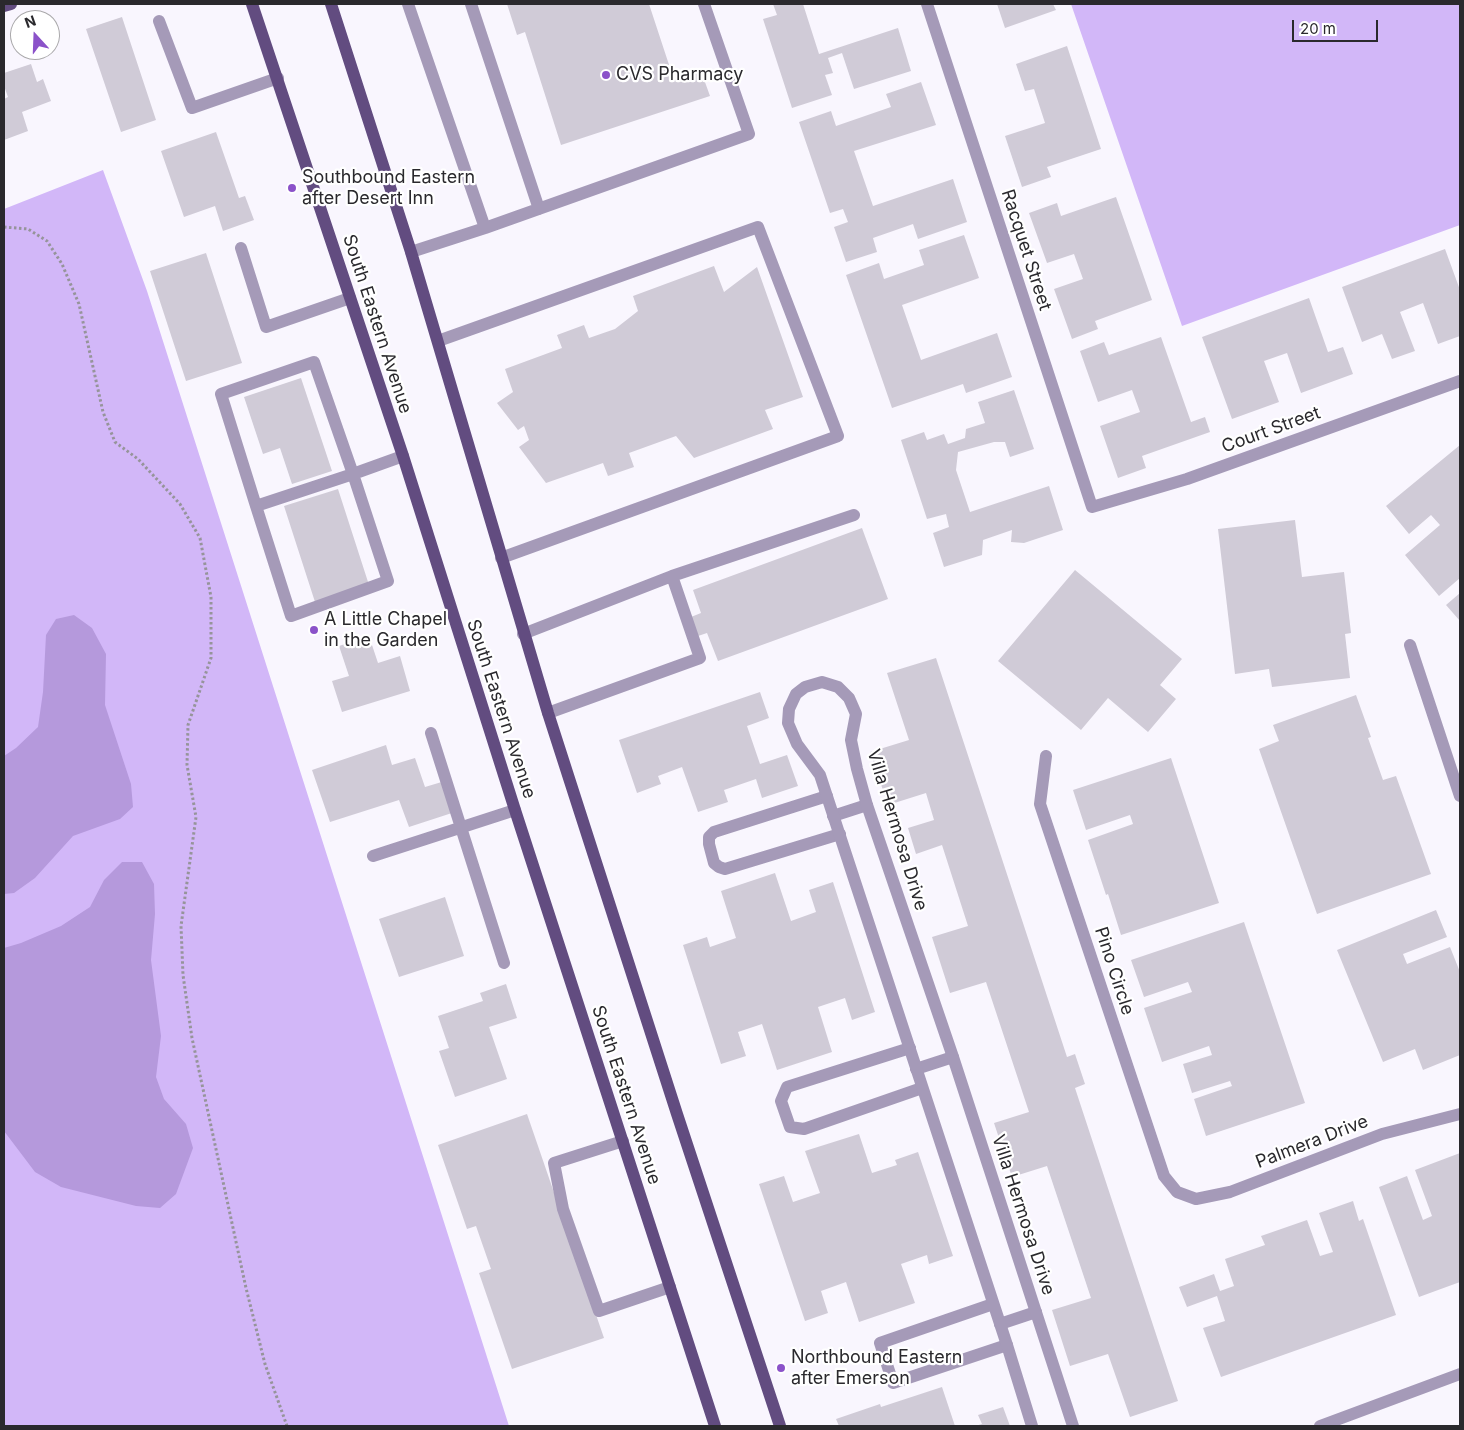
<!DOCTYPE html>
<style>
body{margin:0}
#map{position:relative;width:1464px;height:1430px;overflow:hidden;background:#f9f6fe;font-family:Inter,sans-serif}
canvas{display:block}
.frame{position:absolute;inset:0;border:5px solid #2a292d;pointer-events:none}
.north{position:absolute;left:10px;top:10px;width:50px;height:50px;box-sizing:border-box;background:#fff;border:1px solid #aaa9ab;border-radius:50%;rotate:340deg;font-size:14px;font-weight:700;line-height:20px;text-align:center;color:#2a292d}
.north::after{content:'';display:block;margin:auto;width:18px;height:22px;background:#8b52c9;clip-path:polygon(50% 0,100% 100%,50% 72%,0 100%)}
.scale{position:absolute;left:1292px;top:20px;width:86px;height:22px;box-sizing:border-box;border:2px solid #2a292d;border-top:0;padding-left:6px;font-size:15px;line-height:18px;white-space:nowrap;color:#2a292d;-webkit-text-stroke:4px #fff;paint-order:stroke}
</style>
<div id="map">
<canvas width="1464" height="1430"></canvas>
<div class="frame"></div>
<div class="north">N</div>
<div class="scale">20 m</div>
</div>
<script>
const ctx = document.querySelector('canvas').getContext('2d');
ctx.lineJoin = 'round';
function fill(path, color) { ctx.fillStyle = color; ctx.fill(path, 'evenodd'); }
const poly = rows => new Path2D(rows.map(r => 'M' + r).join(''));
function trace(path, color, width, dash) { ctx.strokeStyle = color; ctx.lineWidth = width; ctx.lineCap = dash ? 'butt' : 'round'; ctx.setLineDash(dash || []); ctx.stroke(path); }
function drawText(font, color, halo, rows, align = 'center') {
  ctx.font = font + ' Inter,sans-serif'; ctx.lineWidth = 4.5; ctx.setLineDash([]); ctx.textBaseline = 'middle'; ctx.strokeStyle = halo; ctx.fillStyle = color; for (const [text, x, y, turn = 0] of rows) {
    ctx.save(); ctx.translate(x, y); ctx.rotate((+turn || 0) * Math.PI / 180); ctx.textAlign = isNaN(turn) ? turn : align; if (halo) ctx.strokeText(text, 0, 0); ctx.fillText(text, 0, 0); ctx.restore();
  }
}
const green = poly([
 [1071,4,1460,4,1460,225,1182,326],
 [103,170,147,291,509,1426,4,1426,4,209]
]);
const water = poly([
 [74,615,92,628,106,654,105,705,131,784,133,807,120,819,73,836,35,878,14,893,4,894,4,756,16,748,38,727,43,692,46,635,56,619],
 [122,862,142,862,154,884,155,914,151,960,161,1036,156,1077,164,1099,186,1124,193,1148,176,1194,160,1208,136,1206,61,1187,35,1172,4,1131,4,948,21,943,61,926,90,907,104,880]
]);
const building = poly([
 [507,4,649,4,674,80,701,71,710,96,561,145,525,32,517,35],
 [773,4,803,4,819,54,898,28,911,71,854,89,842,53,828,58,833,73,825,75,832,95,792,108,763,19,777,15],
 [997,4,1053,4,1056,10,1005,28],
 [122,17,156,120,121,132,86,29],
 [1067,46,1101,149,1047,167,1051,177,1022,187,1005,136,1045,123,1034,89,1025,91,1016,64],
 [31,64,37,82,43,79,51,101,22,112,28,131,4,140,4,99,8,97,4,86,4,73],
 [921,82,936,125,854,151,873,206,953,179,967,222,918,239,913,224,873,238,877,252,846,262,834,227,848,222,843,209,830,213,799,122,831,111,836,126,891,107,886,94],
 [216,132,239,198,245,196,254,220,223,231,215,206,184,217,161,151],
 [1116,197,1152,300,1095,321,1098,329,1072,339,1054,289,1083,279,1074,254,1047,263,1029,213,1057,203,1061,216],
 [964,235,979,278,902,305,921,360,997,333,1012,377,966,393,963,384,892,408,846,275,879,263,884,279,924,265,919,250],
 [1445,249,1460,290,1460,336,1438,344,1423,303,1400,312,1415,351,1392,359,1382,334,1362,342,1342,287],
 [206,253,242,363,186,381,150,271],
 [714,266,724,292,757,267,803,397,765,410,773,429,694,458,676,436,629,453,634,467,608,476,603,463,546,483,519,447,529,440,524,426,518,430,497,403,513,392,505,369,562,348,557,335,584,325,589,338,615,329,638,311,633,296],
 [1309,298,1328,352,1343,347,1353,374,1301,393,1287,353,1264,361,1279,402,1232,419,1202,337],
 [1161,337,1191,422,1205,417,1210,432,1142,456,1146,468,1118,478,1100,426,1140,412,1132,390,1098,402,1080,351,1104,342,1109,355],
 [301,378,332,471,292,484,280,448,263,454,244,397],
 [1014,390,1034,449,1010,457,1005,442,994,442,958,452,956,470,970,512,1049,486,1063,530,1024,543,1011,542,1012,530,983,540,982,555,944,567,933,533,949,527,946,514,927,519,901,440,924,432,927,440,944,434,948,444,965,438,966,429,985,423,978,402],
 [1460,445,1460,578,1439,596,1405,555,1440,525,1431,515,1409,534,1386,506],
 [338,489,369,585,315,602,284,506],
 [1295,520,1302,577,1344,572,1351,633,1345,634,1350,678,1272,687,1269,669,1235,674,1218,529],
 [862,528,888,599,718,661,707,633,698,636,691,617,701,613,693,590],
 [1075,570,1182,659,1160,685,1176,699,1148,732,1108,698,1081,730,998,661],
 [1460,593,1460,621,1446,605],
 [369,636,378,663,400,656,410,691,342,712,332,681,349,676,339,646],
 [936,658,1067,1057,1075,1054,1085,1084,1075,1088,1178,1401,1130,1417,1108,1354,1070,1366,1052,1310,1091,1298,1047,1166,1012,1177,994,1123,1029,1112,986,982,950,993,932,937,968,926,942,845,916,854,908,828,934,820,926,793,888,805,870,752,909,740,887,673],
 [760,692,769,718,747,726,760,764,787,755,798,786,762,798,756,779,724,790,728,802,698,812,682,767,658,776,661,784,637,793,619,740],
 [1356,695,1371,737,1368,738,1383,780,1396,776,1431,874,1317,914,1259,749,1279,741,1273,725],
 [386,745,392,765,415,758,425,787,445,781,455,812,409,827,399,800,330,822,312,770],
 [1171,758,1219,903,1121,935,1108,894,1106,895,1088,840,1133,824,1130,815,1086,830,1073,790],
 [775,873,791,921,816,912,809,890,833,882,875,1012,852,1020,845,998,818,1007,832,1052,777,1070,762,1024,738,1032,746,1056,721,1064,683,945,707,937,710,947,736,938,721,891],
 [445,897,464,956,399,977,379,919],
 [1436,910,1447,937,1403,954,1407,964,1450,947,1460,972,1460,1055,1423,1070,1415,1049,1383,1062,1337,950],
 [1244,922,1305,1103,1206,1136,1194,1099,1232,1086,1230,1081,1192,1093,1183,1064,1212,1055,1209,1046,1162,1062,1144,1008,1192,992,1188,982,1144,997,1131,960],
 [506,984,517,1018,489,1027,507,1079,455,1097,439,1051,449,1048,438,1016,483,1001,480,993],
 [527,1114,604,1338,512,1369,479,1273,491,1269,476,1226,467,1229,438,1145],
 [859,1134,872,1173,897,1165,895,1160,918,1152,953,1256,929,1264,927,1255,901,1264,915,1303,859,1322,846,1282,821,1291,828,1313,805,1321,759,1184,784,1176,793,1202,820,1193,805,1151],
 [1460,1153,1460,1282,1419,1297,1379,1187,1407,1176,1423,1220,1432,1216,1415,1170],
 [1353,1201,1359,1221,1363,1219,1396,1315,1221,1377,1203,1328,1225,1321,1217,1296,1187,1307,1179,1287,1214,1274,1220,1291,1234,1286,1225,1259,1265,1245,1261,1236,1307,1220,1320,1256,1333,1252,1319,1213],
 [942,1387,955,1426,839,1426,836,1419,880,1404,881,1407],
 [1003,1407,1010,1426,975,1426,982,1424,978,1415]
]);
const path = poly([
 [4,227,28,229,47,241,62,264,79,304,103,412,115,442,138,459,180,504,200,538,211,597,211,658,188,725,187,765,196,817,181,926,183,975,192,1038,246,1288,265,1364,287,1426]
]);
const service = poly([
 [408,4,485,228],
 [471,4,539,209],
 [159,21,192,108,278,78],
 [241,248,266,327,350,298],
 [411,252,485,228,749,134,704,4],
 [438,341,758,227,838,436,501,558],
 [256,506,353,474,388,581,291,616,256,506,221,394,314,362,353,474,403,456],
 [523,634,672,576,854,515],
 [548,713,700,658,672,576],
 [431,733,504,963],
 [827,796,714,832,709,837,709,844,714,863,719,867,725,869,840,834],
 [833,816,867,805],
 [373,856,515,810],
 [910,1048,787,1087,781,1101,790,1127,804,1129,922,1088],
 [916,1069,953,1057],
 [623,1141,554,1163,563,1209,599,1311,670,1287],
 [993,1304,880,1343,893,1383,1007,1345],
 [1000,1324,1036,1312]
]);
const minor = poly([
 [927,4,1092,507,1187,479,1460,381],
 [1410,645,1460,796],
 [1046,756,1040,804,1164,1176,1177,1192,1196,1199,1230,1192,1382,1134,1460,1114],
 [1032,1426,1007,1345,820,775,797,744,788,723,789,709,796,694,805,687,822,682,838,687,849,698,856,714,851,740,857,769,867,805,953,1057,1073,1426],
 [1320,1426,1460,1374]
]);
const primary = poly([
 [252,4,403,456,515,810,715,1426],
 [331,4,411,252,548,713,677,1114,780,1426],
 [4,6,11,4]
]);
const markers = [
 [606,75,5,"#8b52c9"],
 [292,188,5,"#8b52c9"],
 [314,630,5,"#8b52c9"],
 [781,1368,5,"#8b52c9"]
];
const poiNames = [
 ["CVS Pharmacy",616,75],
 ["Southbound Eastern",302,178],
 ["after Desert Inn",302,199],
 ["A Little Chapel",324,620],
 ["in the Garden",324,641],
 ["Northbound Eastern",791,1358],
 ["after Emerson",791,1379]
];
const streetNames = [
 ["Racquet Street",1026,250,72],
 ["South Eastern Avenue",377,324,72],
 ["Court Street",1271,430,-20],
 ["South Eastern Avenue",501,709,72],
 ["Villa Hermosa Drive",897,830,73],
 ["Pino Circle",1114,971,72],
 ["South Eastern Avenue",626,1095,72],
 ["Palmera Drive",1312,1142,-21],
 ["Villa Hermosa Drive",1023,1215,72]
];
fill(green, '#d2b7f8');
fill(water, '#b599dc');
fill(building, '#d0cbd7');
trace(path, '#96949a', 3, [2.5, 2.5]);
trace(service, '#a59ab8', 12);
trace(minor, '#a59ab8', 12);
trace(primary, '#624c80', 12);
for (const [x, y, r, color] of markers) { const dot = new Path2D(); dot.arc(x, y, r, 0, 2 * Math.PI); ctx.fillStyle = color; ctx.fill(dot); trace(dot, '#fff', 2); }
drawText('18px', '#2a292d', '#fff', poiNames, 'left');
drawText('18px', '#2a292d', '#fff', streetNames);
</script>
